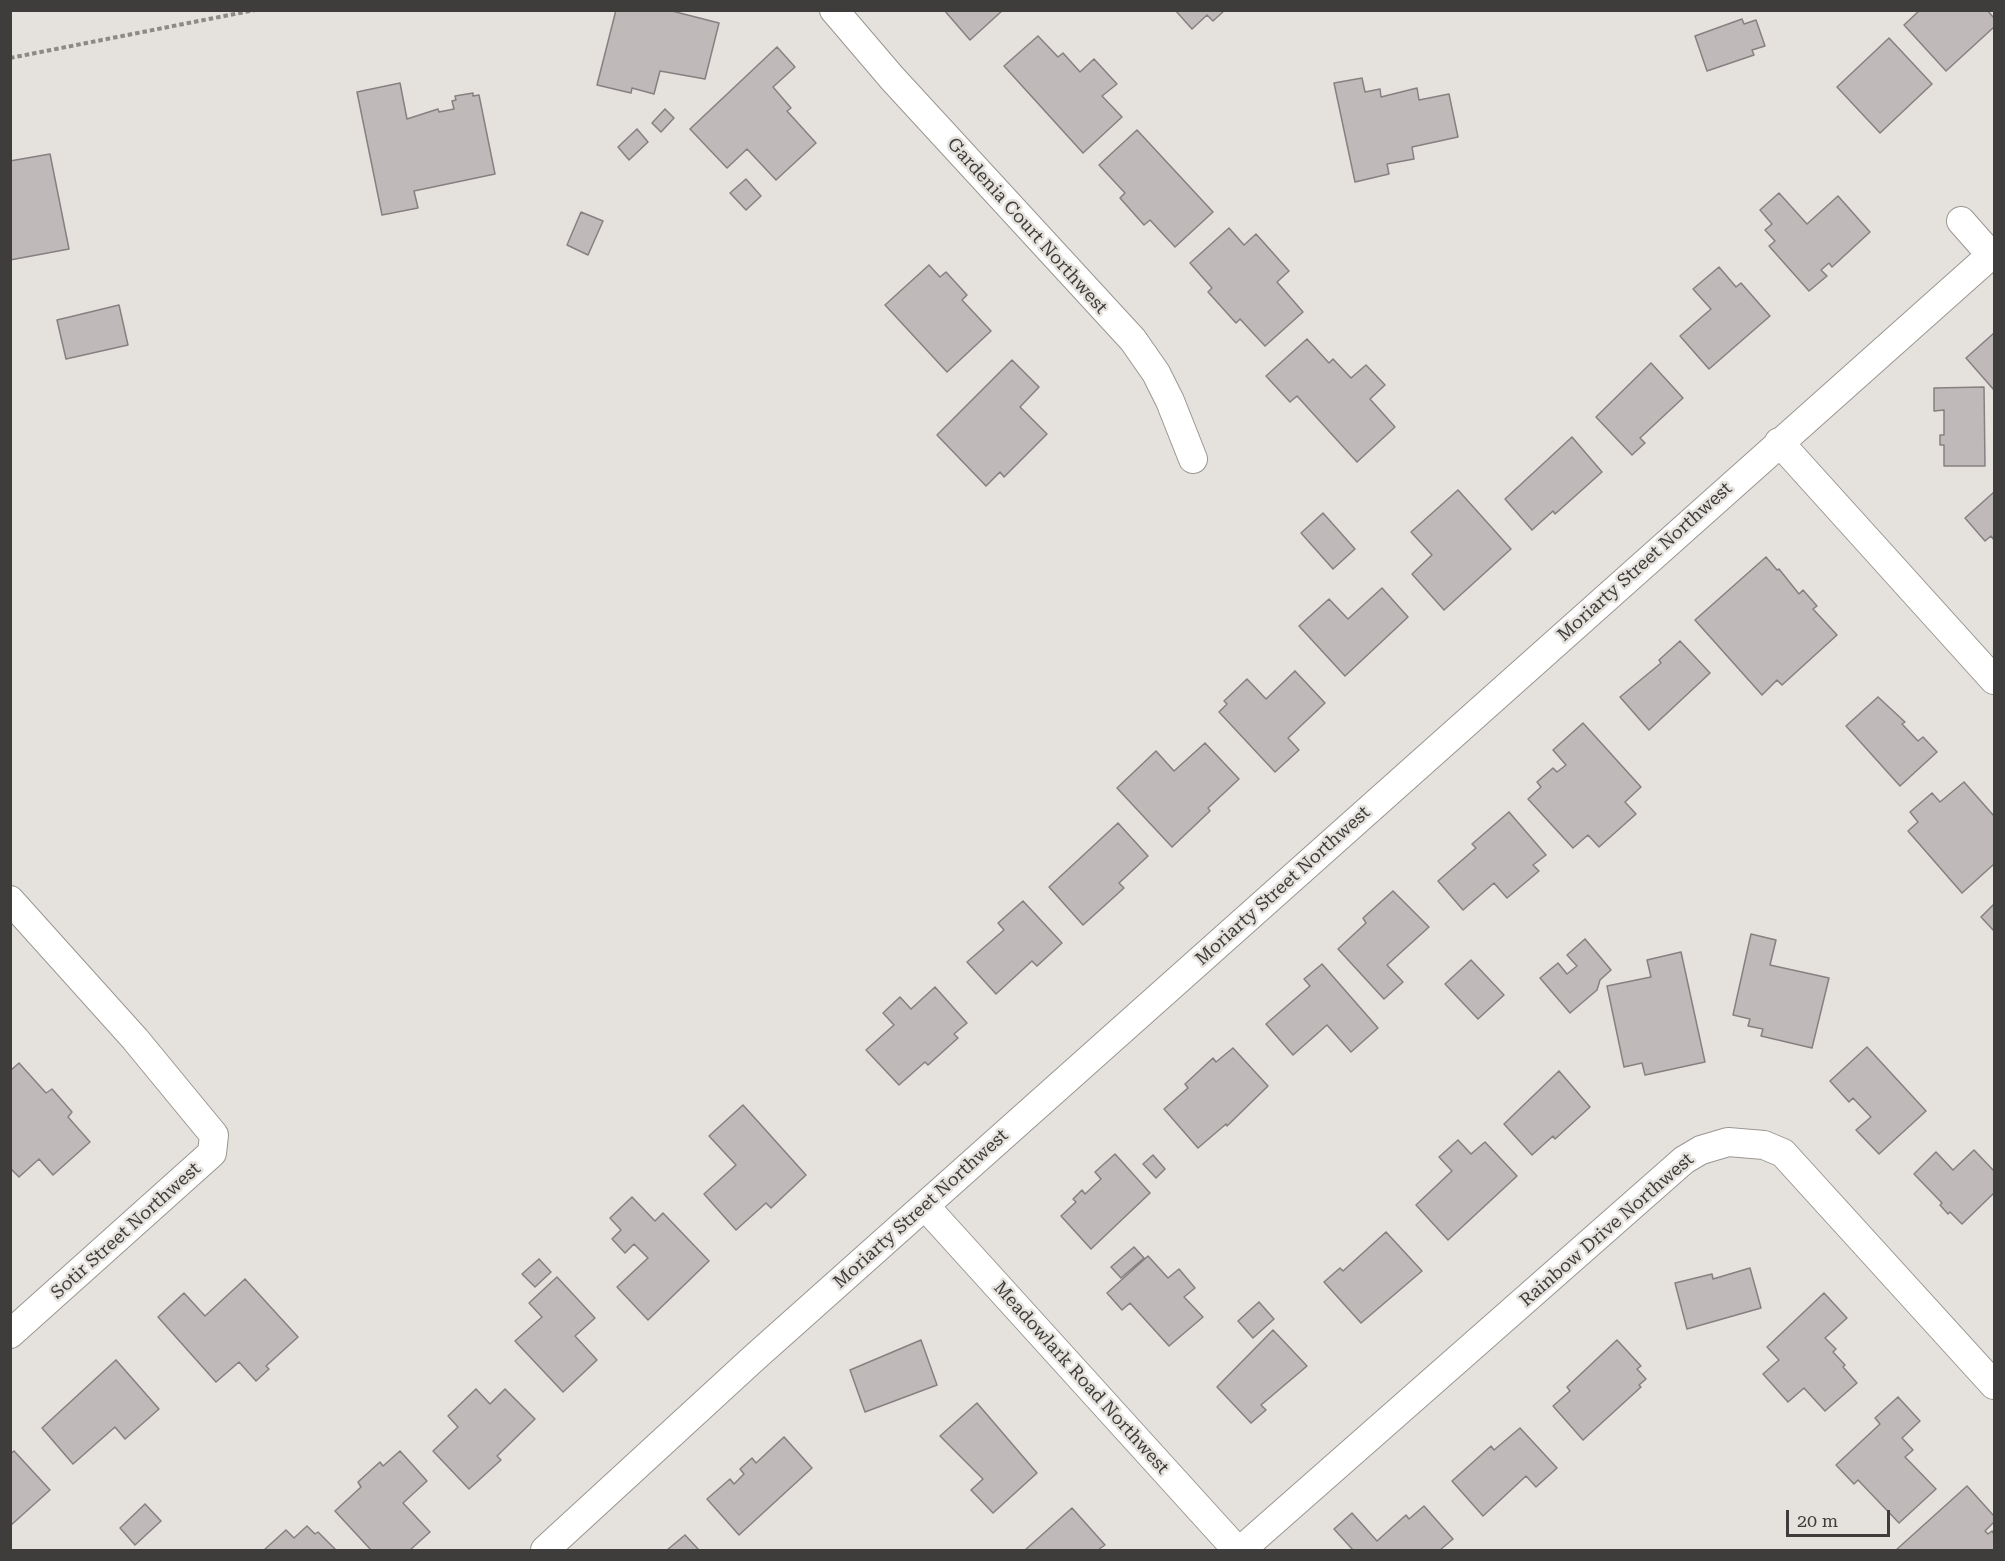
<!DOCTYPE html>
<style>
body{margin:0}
#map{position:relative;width:2005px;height:1561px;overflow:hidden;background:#e5e1dc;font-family:"Roboto Serif",serif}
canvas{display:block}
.frame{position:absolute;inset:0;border:12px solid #3e3d3b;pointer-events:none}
.scale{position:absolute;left:1786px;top:1510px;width:104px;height:27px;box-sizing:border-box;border:3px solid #3e3d3b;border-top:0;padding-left:8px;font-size:18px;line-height:21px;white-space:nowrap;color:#3e3d3b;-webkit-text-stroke:4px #e5e1dc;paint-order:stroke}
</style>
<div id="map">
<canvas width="2005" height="1561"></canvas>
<div class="frame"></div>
<div class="scale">20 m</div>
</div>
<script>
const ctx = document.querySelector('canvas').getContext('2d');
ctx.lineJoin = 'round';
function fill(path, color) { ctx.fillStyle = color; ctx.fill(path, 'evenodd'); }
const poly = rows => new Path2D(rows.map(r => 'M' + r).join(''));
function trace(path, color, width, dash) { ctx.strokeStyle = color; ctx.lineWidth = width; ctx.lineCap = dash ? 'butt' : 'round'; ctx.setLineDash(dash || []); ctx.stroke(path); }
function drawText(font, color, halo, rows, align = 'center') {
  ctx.font = font + ' "Roboto Serif",serif'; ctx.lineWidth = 5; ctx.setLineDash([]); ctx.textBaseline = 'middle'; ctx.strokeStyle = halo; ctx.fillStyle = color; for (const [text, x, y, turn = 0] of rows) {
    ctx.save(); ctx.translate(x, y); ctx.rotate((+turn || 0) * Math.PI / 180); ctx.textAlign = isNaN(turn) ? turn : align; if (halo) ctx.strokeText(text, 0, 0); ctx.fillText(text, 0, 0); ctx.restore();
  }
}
const building = poly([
 [616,10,668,10,719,23,705,79,660,71,654,94,632,88,631,93,597,85,616,10],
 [944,10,1003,10,970,40,944,10],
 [1175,10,1225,10,1213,21,1207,15,1192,29,1175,10],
 [1920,10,1987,10,1994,18,1994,27,1946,71,1904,25,1920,10],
 [1742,19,1744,24,1756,20,1765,46,1752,50,1754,55,1707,71,1695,36,1742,19],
 [1038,36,1058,57,1063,53,1080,72,1094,59,1117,84,1102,96,1122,117,1083,153,1004,66,1038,36],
 [1889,38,1932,84,1880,133,1837,87,1889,38],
 [777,47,795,67,773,87,791,108,787,111,816,143,776,180,747,149,727,168,690,129,777,47],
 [1362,78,1365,92,1380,89,1381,97,1417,88,1419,100,1449,94,1458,137,1412,147,1414,159,1387,164,1389,174,1355,182,1334,83,1362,78],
 [400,83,407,119,438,109,439,112,454,109,452,101,456,100,455,96,473,93,473,96,479,95,495,174,414,191,418,208,382,215,357,92,400,83],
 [665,109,674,118,661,132,652,123,665,109],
 [637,129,648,142,629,160,618,147,637,129],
 [1137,130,1213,212,1175,247,1150,220,1144,225,1120,198,1125,193,1099,165,1137,130],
 [50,154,69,249,10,260,10,161,50,154],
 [746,179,761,196,746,210,730,193,746,179],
 [1779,193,1807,224,1838,196,1870,232,1832,267,1829,263,1821,270,1827,276,1809,291,1769,246,1775,241,1765,230,1772,224,1760,210,1779,193],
 [581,212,603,221,588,255,567,245,581,212],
 [1229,228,1244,245,1256,234,1289,271,1277,282,1303,312,1265,346,1240,319,1236,323,1208,292,1212,288,1190,263,1229,228],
 [929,265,940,277,946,272,967,295,962,300,991,331,947,372,885,305,929,265],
 [1719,267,1736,287,1741,283,1770,316,1709,369,1680,336,1711,309,1693,289,1719,267],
 [119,305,128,345,66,359,57,320,119,305],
 [1994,333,1994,390,1966,358,1994,333],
 [1307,339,1329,363,1333,359,1351,378,1366,365,1385,385,1370,399,1395,427,1357,462,1297,396,1290,402,1266,376,1307,339],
 [1012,360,1039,387,1020,407,1047,434,1004,477,1000,472,986,486,937,435,1012,360],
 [1651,363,1683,398,1640,438,1645,443,1632,455,1596,417,1651,363],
 [1984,387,1985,466,1944,466,1944,445,1940,445,1940,435,1944,435,1944,410,1934,411,1934,388,1984,387],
 [1572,437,1602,472,1555,514,1553,511,1532,530,1505,499,1572,437],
 [1458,490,1511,549,1444,610,1412,574,1432,555,1411,532,1458,490],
 [1994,492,1994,540,1991,536,1985,541,1965,518,1994,492],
 [1323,513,1355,549,1333,569,1301,533,1323,513],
 [1766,557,1777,570,1779,569,1799,594,1803,590,1817,606,1813,609,1837,635,1782,685,1777,680,1762,695,1695,620,1766,557],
 [1382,588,1408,617,1345,676,1299,626,1329,599,1348,619,1382,588],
 [1680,641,1710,673,1649,730,1620,697,1661,663,1659,660,1680,641],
 [1295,671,1325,703,1288,738,1299,750,1275,772,1219,712,1227,704,1224,701,1247,679,1266,699,1295,671],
 [1878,697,1905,722,1902,724,1918,741,1923,737,1937,752,1900,786,1846,726,1878,697],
 [1583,723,1641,787,1625,802,1636,814,1599,847,1588,835,1573,848,1528,799,1541,787,1537,782,1553,768,1557,772,1566,765,1553,750,1583,723],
 [1205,743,1239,779,1208,808,1210,811,1172,847,1117,788,1156,751,1174,771,1205,743],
 [1964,782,1994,816,1994,864,1962,893,1908,831,1918,822,1910,812,1932,793,1940,802,1964,782],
 [1509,812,1546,855,1533,865,1539,871,1507,898,1494,883,1463,910,1438,881,1476,848,1472,844,1509,812],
 [1118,823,1148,856,1119,883,1124,888,1083,925,1049,887,1118,823],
 [1393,891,1429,927,1387,965,1403,982,1384,999,1338,949,1366,923,1363,918,1393,891],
 [1023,901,1062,943,1037,966,1032,961,996,994,967,962,1004,930,998,923,1023,901],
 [1994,904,1994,931,1981,917,1994,904],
 [1751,934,1776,940,1770,965,1829,978,1812,1048,1761,1036,1763,1029,1748,1026,1750,1019,1733,1015,1751,934],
 [1585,939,1611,970,1600,980,1597,990,1570,1013,1540,978,1558,963,1567,974,1577,966,1567,955,1585,939],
 [1681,952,1705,1062,1645,1075,1642,1063,1624,1067,1607,986,1651,977,1647,960,1681,952],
 [1471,960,1504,995,1478,1019,1445,984,1471,960],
 [1322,964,1378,1028,1351,1052,1327,1025,1293,1055,1266,1024,1310,986,1304,979,1322,964],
 [935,987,967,1023,954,1034,958,1038,928,1065,925,1062,899,1085,866,1050,894,1025,883,1013,900,997,911,1009,935,987],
 [1867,1047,1926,1111,1879,1154,1856,1130,1871,1117,1853,1098,1849,1102,1830,1081,1867,1047],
 [1233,1048,1268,1086,1227,1126,1226,1124,1198,1148,1164,1109,1188,1088,1185,1084,1213,1058,1216,1062,1233,1048],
 [19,1063,46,1093,52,1089,72,1112,68,1117,90,1142,53,1175,39,1159,19,1177,10,1168,10,1071,19,1063],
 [1559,1071,1590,1107,1555,1139,1553,1136,1532,1155,1504,1124,1559,1071],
 [743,1105,806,1175,771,1208,766,1203,736,1230,704,1194,736,1165,709,1136,743,1105],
 [1458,1140,1471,1154,1485,1142,1517,1176,1448,1240,1416,1205,1452,1171,1439,1157,1458,1140],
 [1974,1150,1994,1171,1994,1193,1962,1224,1950,1212,1948,1214,1940,1205,1942,1203,1914,1174,1936,1152,1953,1170,1974,1150],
 [1115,1154,1150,1193,1091,1249,1061,1216,1076,1202,1073,1199,1082,1190,1085,1194,1101,1179,1095,1172,1115,1154],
 [1153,1155,1165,1169,1156,1178,1143,1164,1153,1155],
 [632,1197,655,1221,663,1213,709,1261,648,1320,617,1287,648,1258,634,1244,625,1253,612,1239,621,1230,610,1218,632,1197],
 [1386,1232,1422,1271,1361,1323,1324,1282,1340,1268,1343,1271,1386,1232],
 [1134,1247,1144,1258,1121,1278,1111,1267,1134,1247],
 [1148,1256,1168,1278,1179,1269,1195,1288,1184,1297,1203,1317,1169,1346,1130,1303,1122,1310,1107,1293,1148,1256],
 [539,1259,551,1272,535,1287,522,1274,539,1259],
 [1750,1268,1761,1308,1687,1329,1675,1283,1712,1274,1713,1279,1750,1268],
 [557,1277,595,1318,575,1336,597,1360,563,1392,515,1341,542,1317,529,1303,557,1277],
 [245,1279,298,1337,266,1366,269,1369,256,1381,239,1362,216,1382,158,1317,184,1293,205,1316,245,1279],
 [1824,1293,1847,1318,1825,1338,1836,1349,1833,1352,1845,1365,1843,1367,1857,1383,1825,1411,1804,1388,1788,1402,1763,1374,1779,1360,1767,1347,1824,1293],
 [1259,1302,1274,1319,1253,1338,1238,1321,1259,1302],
 [1273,1330,1307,1366,1261,1405,1266,1410,1251,1423,1217,1387,1273,1330],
 [921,1340,937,1385,865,1412,850,1370,921,1340],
 [1617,1340,1641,1366,1637,1369,1646,1379,1639,1385,1641,1387,1583,1440,1553,1406,1570,1391,1567,1387,1617,1340],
 [116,1360,159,1409,125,1439,115,1427,73,1464,42,1428,116,1360],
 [476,1389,490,1404,505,1389,535,1419,497,1456,501,1460,469,1489,433,1451,458,1427,448,1416,476,1389],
 [1898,1397,1920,1421,1902,1438,1913,1450,1905,1457,1936,1489,1899,1523,1858,1480,1854,1484,1836,1465,1880,1424,1875,1418,1898,1397],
 [977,1403,1037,1473,993,1513,971,1490,983,1479,940,1436,977,1403],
 [1520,1428,1557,1468,1536,1487,1526,1476,1483,1516,1452,1481,1491,1446,1494,1450,1520,1428],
 [784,1437,812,1468,739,1535,707,1499,730,1479,734,1484,744,1474,740,1469,752,1458,756,1463,784,1437],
 [14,1451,50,1490,10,1526,10,1454,14,1451],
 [400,1451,427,1481,403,1503,430,1532,410,1550,371,1550,335,1511,361,1487,358,1482,380,1462,383,1466,400,1451],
 [1967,1486,1994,1516,1994,1522,1985,1531,1988,1534,1992,1531,1994,1534,1994,1550,1896,1550,1967,1486],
 [145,1504,161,1521,135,1545,120,1528,145,1504],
 [1424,1506,1453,1539,1440,1550,1353,1550,1334,1529,1352,1513,1377,1541,1406,1515,1409,1519,1424,1506],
 [1072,1508,1105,1545,1098,1550,1025,1550,1072,1508],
 [307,1526,315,1534,318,1532,336,1550,264,1550,286,1530,294,1538,307,1526],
 [685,1535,699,1550,667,1550,685,1535]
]);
const path = poly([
 [10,58,255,10]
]);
const minor = poly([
 [834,10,892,78,1133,340,1156,373,1170,401,1193,459],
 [1779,442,1994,680],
 [10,900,135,1039,214,1135,212,1153,10,1334],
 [925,1206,1237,1550],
 [545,1550,754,1358,1991,255,1961,221],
 [1241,1550,1684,1160,1701,1150,1728,1142,1764,1145,1783,1153,1994,1385]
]);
const streetNames = [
 ["Gardenia Court Northwest",1027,226,48],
 ["Moriarty Street Northwest",1645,562,-42],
 ["Moriarty Street Northwest",1283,886,-42],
 ["Moriarty Street Northwest",921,1209,-42],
 ["Rainbow Drive Northwest",1607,1230,-41],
 ["Sotir Street Northwest",126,1231,-42],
 ["Meadowlark Road Northwest",1081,1378,48]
];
fill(building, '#bfb9ba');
trace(building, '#868081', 1.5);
trace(minor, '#9a9792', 30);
trace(path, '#8c8986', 4, [4.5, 3]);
trace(minor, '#fff', 28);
drawText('18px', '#3e3d3b', '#e5e1dc', streetNames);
</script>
